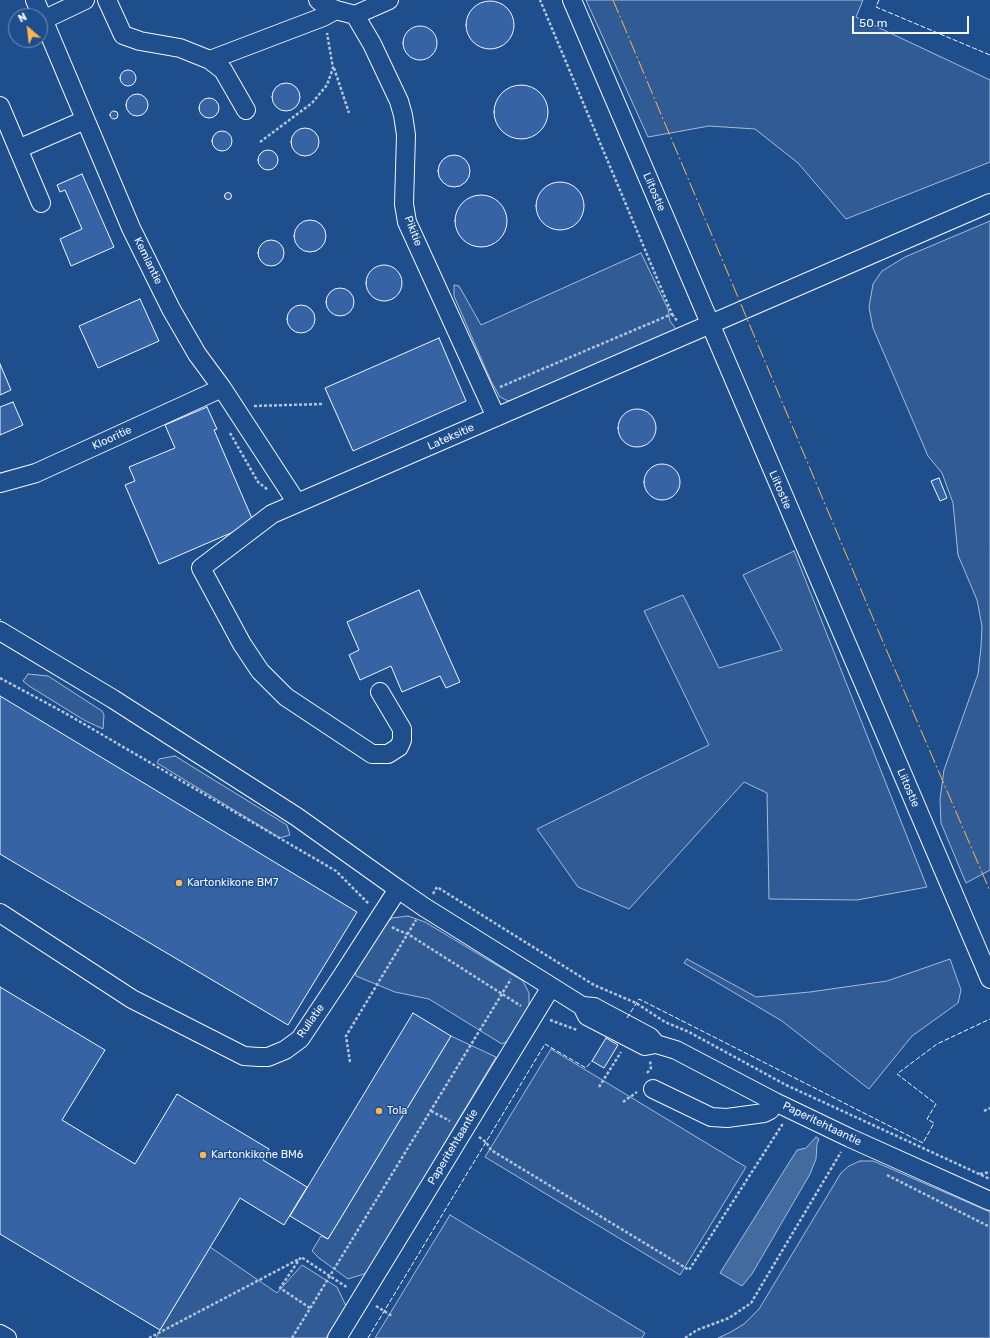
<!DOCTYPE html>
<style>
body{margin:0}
#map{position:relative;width:990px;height:1338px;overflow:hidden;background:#1f4e8c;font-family:Rubik,sans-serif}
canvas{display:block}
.north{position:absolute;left:8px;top:8px;width:40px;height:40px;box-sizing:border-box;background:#1f4e8c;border:1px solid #7391ba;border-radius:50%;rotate:332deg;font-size:11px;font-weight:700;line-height:16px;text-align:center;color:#f2f6ff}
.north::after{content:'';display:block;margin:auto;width:14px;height:18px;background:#ffb74d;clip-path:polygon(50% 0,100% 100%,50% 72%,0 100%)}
.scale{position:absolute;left:852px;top:16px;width:117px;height:18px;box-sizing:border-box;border:2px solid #f2f6ff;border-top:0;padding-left:5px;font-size:12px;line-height:14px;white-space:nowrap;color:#f2f6ff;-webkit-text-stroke:3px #1f4e8c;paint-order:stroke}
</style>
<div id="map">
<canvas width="990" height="1338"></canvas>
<div class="north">N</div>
<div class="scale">50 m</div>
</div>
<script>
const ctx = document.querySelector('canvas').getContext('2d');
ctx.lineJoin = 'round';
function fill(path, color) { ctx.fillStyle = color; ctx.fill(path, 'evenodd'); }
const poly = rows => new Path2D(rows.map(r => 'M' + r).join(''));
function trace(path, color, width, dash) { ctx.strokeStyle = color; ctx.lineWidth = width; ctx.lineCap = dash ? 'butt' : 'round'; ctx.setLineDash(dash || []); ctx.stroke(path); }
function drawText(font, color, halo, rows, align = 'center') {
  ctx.font = font + ' Rubik,sans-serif'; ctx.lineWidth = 3; ctx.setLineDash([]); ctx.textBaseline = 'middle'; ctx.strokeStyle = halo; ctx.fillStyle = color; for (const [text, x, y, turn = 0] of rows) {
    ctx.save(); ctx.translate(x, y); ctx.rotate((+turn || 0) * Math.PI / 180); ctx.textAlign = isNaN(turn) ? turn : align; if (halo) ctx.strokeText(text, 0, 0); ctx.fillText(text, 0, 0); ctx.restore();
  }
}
const built = poly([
 [586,0,863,0,856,17,990,80,990,162,846,219,798,163,755,129,709,126,648,137,586,0],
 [990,221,990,870,966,883,941,823,940,799,944,770,978,674,981,647,982,626,977,600,958,555,953,503,942,473,928,456,873,328,869,307,873,284,882,271,905,257,990,221],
 [641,253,668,309,670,321,676,329,670,334,517,399,508,401,500,397,491,381,454,296,454,285,459,286,481,325,641,253],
 [794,551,927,887,857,900,769,899,767,793,744,782,629,909,578,887,537,829,709,745,644,611,683,595,719,668,782,650,743,575,794,551],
 [28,674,48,676,102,711,104,715,103,729,84,720,29,686,23,681,28,674],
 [175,756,287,825,290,835,280,838,157,763,159,759,175,756],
 [408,916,425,922,523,981,529,993,529,1005,511,1039,502,1044,429,999,395,992,356,976,355,968,378,930,392,918,408,916],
 [687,959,756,997,810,992,887,981,950,959,961,990,958,1003,912,1036,869,1089,782,1021,684,963,687,959],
 [451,1036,496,1057,367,1273,348,1279,319,1258,312,1251,321,1236,328,1239,451,1036],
 [551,1049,746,1167,680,1275,485,1157,551,1049],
 [860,1161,873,1161,990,1212,990,1338,718,1338,729,1333,744,1324,759,1309,841,1173,849,1166,860,1161],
 [450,1215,645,1333,642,1338,375,1338,450,1215],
 [210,1247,277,1293,302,1265,337,1287,346,1306,326,1338,156,1338,160,1330,210,1247]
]);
const water = poly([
 [816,1137,819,1139,817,1144,816,1159,810,1174,752,1274,742,1286,720,1273,797,1150,806,1148,816,1137]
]);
const building = poly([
 '466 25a24 24 0 1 1 48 0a24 24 0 1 1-48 0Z',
 '403 43a17 17 0 1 1 34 0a17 17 0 1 1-34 0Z',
 '120 78a8 8 0 1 1 16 0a8 8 0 1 1-16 0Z',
 '272 97a14 14 0 1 1 28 0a14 14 0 1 1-28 0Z',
 '494 112a27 27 0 1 1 54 0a27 27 0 1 1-54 0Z',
 '126 105a11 11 0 1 1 22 0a11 11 0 1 1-22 0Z',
 '199 108a10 10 0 1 1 20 0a10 10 0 1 1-20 0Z',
 '110 115a4 4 0 1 1 8 0a4 4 0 1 1-8 0Z',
 '291 142a14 14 0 1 1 28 0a14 14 0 1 1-28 0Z',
 '212 141a10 10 0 1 1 20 0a10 10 0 1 1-20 0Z',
 '258 160a10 10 0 1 1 20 0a10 10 0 1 1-20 0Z',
 '438 171a16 16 0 1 1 32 0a16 16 0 1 1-32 0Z',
 [82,174,114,247,71,266,60,239,82,229,65,190,60,192,57,185,82,174],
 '536 206a24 24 0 1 1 48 0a24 24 0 1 1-48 0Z',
 '224.5 196a3.5 3.5 0 1 1 7 0a3.5 3.5 0 1 1-7 0Z',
 '455 221a26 26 0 1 1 52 0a26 26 0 1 1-52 0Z',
 '294 236a16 16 0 1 1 32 0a16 16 0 1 1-32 0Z',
 '258 253a13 13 0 1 1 26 0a13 13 0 1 1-26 0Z',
 '366 283a18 18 0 1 1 36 0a18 18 0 1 1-36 0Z',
 '326 302a14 14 0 1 1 28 0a14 14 0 1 1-28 0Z',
 [140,299,159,341,98,368,79,326,140,299],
 '287 319a14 14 0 1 1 28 0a14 14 0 1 1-28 0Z',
 [439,338,466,401,353,451,325,388,439,338],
 [0,364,11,390,0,395,0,364],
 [13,402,23,425,0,435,0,407,13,402],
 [207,407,217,429,214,430,254,523,159,564,125,485,135,481,129,467,175,448,165,425,207,407],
 '618 428a19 19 0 1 1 38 0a19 19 0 1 1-38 0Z',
 '644 482a18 18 0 1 1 36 0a18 18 0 1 1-36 0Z',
 [939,478,947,498,940,501,931,481,939,478],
 [419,590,460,682,446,688,440,676,402,692,391,666,360,680,349,655,359,650,347,622,419,590],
 [0,696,357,912,288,1025,0,854,0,696],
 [0,987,105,1050,62,1120,135,1164,177,1094,269,1149,263,1160,307,1187,284,1225,240,1198,160,1330,0,1234,0,987],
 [413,1013,451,1036,328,1239,290,1216,413,1013],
 [606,1038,618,1045,604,1068,592,1061,606,1038]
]);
const path = poly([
 [334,68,349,113],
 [260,142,312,103,327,85,333,68,327,33],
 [672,314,678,322],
 [500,387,672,314,540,0],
 [254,406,322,404],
 [230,433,258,482,268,490],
 [0,678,65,713,336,871,369,904],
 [433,894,437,887,594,985,636,1003,665,1022,689,1032,786,1085,990,1179],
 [392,927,395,929,408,934,521,1006],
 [550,1020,577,1030],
 [350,1062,346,1036,416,920],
 [647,1073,651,1068,650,1061],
 [599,1087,621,1052],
 [623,1102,637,1092],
 [431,1111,450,1121],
 [984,1111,990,1108],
 [479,1137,486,1142,491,1150,689,1270,782,1125,784,1125],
 [980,1174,990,1172],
 [887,1175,990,1227],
 [376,1306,392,1316],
 [310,1308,280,1288,301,1257,348,1288],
 [149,1338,301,1258],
 [292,1338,511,979],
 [685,1338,697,1330,729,1318,751,1303,841,1152]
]);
const minor = poly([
 [35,0,131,228,171,309,197,354,222,388,297,503],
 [107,0,123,35,140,41,180,48,210,60,323,17,336,10,355,15,389,0],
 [318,0,323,4,336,10],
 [572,0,990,979],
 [355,15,372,44,399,101,403,115,406,135,404,204,407,222,496,417],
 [43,20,85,0],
 [210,60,223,70,246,110],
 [0,106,41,203],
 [18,149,85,120],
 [0,483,36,473,222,388],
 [0,631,113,699,297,817,398,889],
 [380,692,402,729,402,740,399,747,388,754,372,754,286,697,260,671,242,644,201,568,272,514,990,203],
 [0,913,132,999,244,1056,259,1057,268,1057,285,1050,300,1039,342,976,398,889,424,907,582,1006],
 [582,1006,594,1007,650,1037,656,1044,645,1046,587,1016,582,1006],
 [656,1044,676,1050,775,1102,850,1138,990,1201],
 [653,1089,711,1117,727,1118,764,1113,770,1110,775,1102],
 [0,1334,7,1338],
 [337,1338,551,987]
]);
const fence = poly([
 [879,0,876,7,990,55],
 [0,619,1,620],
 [627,1018,639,999,923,1143,934,1123,927,1119,936,1104,897,1074,937,1044,990,1019],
 [368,1338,545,1044,586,1068,592,1061]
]);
const power = poly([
 [613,0,883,642,990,891]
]);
const markers = [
 [179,883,4,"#ffb74d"],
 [379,1111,4,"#ffb74d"],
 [203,1155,4,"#ffb74d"]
];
const streetNames = [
 ["Liitostie",654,192,67],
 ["Pikitie",413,231,69],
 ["Kemiantie",148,261,64],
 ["Lateksitie",451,437,-24],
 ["Klooritie",112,438,-25],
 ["Liitostie",780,490,67],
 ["Liitostie",908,788,67],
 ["Rullatie",311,1021,-55],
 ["Paperitehtaantie",822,1124,26],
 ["Paperitehtaantie",453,1147,-59]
];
const poiNames = [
 ["Kartonkikone BM7",187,883],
 ["Tola",387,1111],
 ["Kartonkikone BM6",211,1155]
];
fill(built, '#305b95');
trace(built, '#a8bbd7', 1);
fill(water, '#446ba0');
trace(water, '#a8bbd7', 1);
fill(building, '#3563a3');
trace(building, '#f2f6ff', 1);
trace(minor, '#f2f6ff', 20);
trace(path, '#b3c4dc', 2.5, [3, 2]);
trace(minor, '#1f4e8c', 18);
trace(fence, '#f2f6ff', 1, [5, 2]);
trace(power, '#ffb74d', 1, [14, 3, 2, 3]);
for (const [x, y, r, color] of markers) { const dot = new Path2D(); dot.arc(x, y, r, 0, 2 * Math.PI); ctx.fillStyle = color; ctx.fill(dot); trace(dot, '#1f4e8c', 1.5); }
drawText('11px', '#f2f6ff', '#1f4e8c', streetNames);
drawText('11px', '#f2f6ff', '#1f4e8c', poiNames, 'left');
</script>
